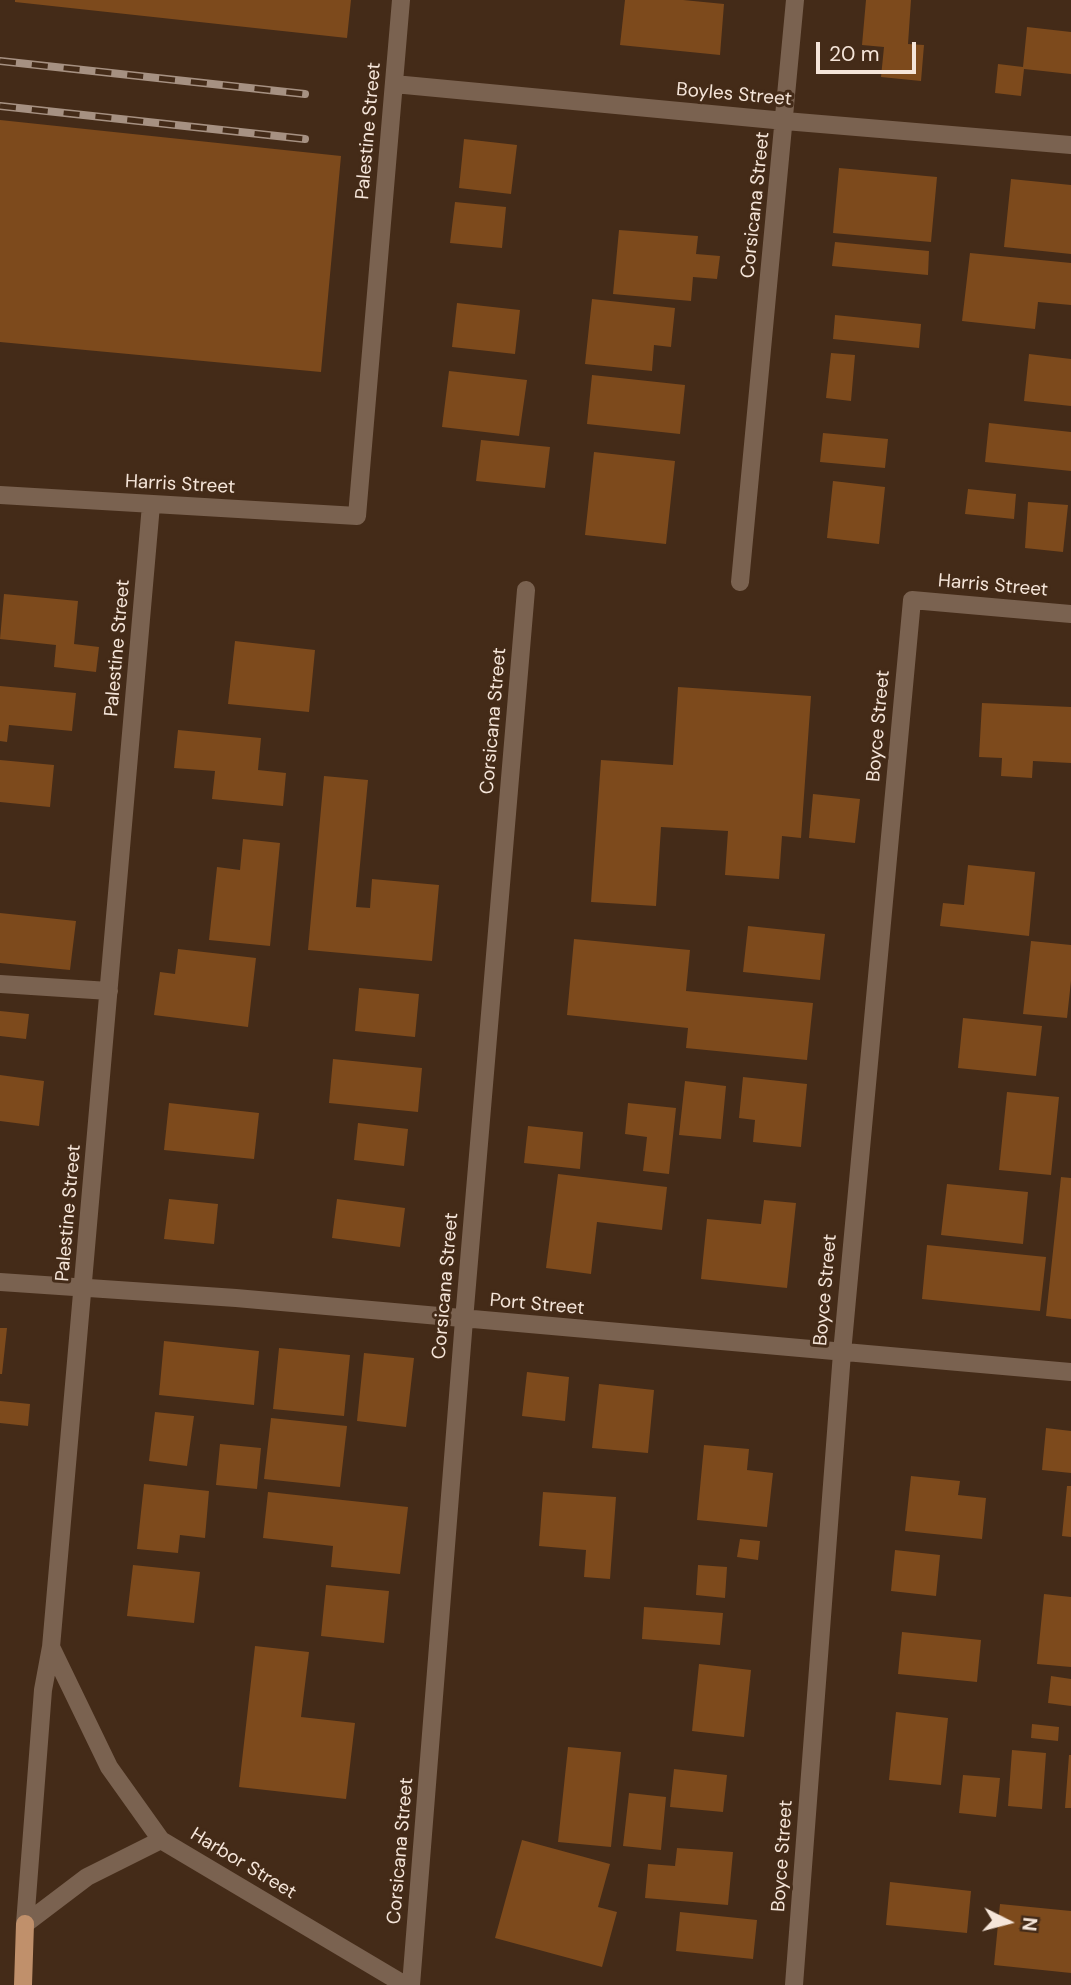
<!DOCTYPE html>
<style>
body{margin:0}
#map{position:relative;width:1071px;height:1985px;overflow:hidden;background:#442b18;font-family:"DM Sans",sans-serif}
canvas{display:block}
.north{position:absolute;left:973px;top:1887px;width:70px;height:70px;-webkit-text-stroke:5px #442b18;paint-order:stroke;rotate:96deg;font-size:19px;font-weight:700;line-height:28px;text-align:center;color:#f5e5d9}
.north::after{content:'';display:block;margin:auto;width:24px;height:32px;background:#f5e5d9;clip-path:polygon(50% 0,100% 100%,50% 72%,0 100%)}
.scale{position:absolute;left:816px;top:42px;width:100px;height:32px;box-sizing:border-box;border:4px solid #f5e5d9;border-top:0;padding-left:9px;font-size:21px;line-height:24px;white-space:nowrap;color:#f5e5d9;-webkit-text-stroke:5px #442b18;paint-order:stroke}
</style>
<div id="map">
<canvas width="1071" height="1985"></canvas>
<div class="north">N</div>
<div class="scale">20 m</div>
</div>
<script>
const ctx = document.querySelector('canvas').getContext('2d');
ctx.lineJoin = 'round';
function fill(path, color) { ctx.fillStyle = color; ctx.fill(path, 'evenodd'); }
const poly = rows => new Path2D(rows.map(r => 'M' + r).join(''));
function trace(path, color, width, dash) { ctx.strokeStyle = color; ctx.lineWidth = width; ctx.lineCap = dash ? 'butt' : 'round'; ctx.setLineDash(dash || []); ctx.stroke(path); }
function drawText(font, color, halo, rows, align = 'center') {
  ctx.font = font + ' "DM Sans",sans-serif'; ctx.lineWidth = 6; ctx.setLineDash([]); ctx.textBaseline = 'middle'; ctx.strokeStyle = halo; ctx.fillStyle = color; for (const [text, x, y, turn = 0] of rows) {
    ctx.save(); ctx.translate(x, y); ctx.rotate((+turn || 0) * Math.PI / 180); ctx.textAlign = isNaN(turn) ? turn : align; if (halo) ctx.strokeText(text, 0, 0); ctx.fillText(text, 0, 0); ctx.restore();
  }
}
const building = poly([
 [15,0,351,0,347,38,15,2],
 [625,0,683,0,724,4,720,55,620,45],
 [866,0,911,0,908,44,924,45,921,81,881,77,884,47,862,45],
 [1027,27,1071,32,1071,74,1024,69,1021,96,995,93,998,64,1023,67],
 [0,120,341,156,321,372,0,342],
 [464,139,517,145,511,194,459,188],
 [839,168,937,177,931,242,833,233],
 [1011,179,1071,185,1071,254,1004,247],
 [455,202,506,207,502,248,450,243],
 [619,230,698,236,696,254,720,256,717,279,693,277,691,301,613,294],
 [835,242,929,251,928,275,832,266],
 [970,253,1071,263,1071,305,1038,302,1035,329,962,321],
 [592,299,675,308,671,347,654,345,652,371,585,364],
 [457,303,520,310,515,354,452,347],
 [835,315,921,324,919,348,833,339],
 [831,353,855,355,851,401,826,398],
 [1029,354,1071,359,1071,406,1024,401],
 [449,371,527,380,519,436,442,427],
 [592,375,685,385,680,434,587,424],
 [989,423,1071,432,1071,471,985,462],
 [823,433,888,439,885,468,820,462],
 [481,440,550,447,545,488,476,481],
 [594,452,675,461,666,544,585,535],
 [833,481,885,487,879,544,827,538],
 [968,489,1016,494,1014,519,965,514],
 [1028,502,1068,505,1063,552,1025,548],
 [4,594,78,601,74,644,99,647,96,672,54,667,56,645,0,639],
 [235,641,315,650,309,712,228,704],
 [0,686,76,693,72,731,9,725,7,742,0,741],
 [678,687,811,696,801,838,782,836,779,879,725,875,728,831,661,827,656,906,591,902,601,760,673,765],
 [982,703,1071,707,1071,763,1033,761,1032,778,1001,776,1002,758,979,757],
 [178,730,261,738,258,770,286,773,283,806,212,799,215,771,174,768],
 [0,760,54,765,50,807,0,802],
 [324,776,368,780,356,907,370,908,372,879,439,885,432,961,308,950],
 [813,794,860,799,855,843,809,838],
 [243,839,280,843,270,946,209,940,217,867,240,870],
 [968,865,1035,872,1029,936,940,926,943,903,964,905],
 [0,913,76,921,70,970,0,963],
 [748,926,825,934,820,980,743,972],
 [574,939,690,950,686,991,813,1003,807,1060,686,1048,688,1028,567,1015],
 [1031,941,1071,945,1071,981,1067,1018,1023,1014],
 [178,949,256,958,248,1027,154,1015,160,972,175,974],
 [359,988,419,994,415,1037,355,1031],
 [0,1011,29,1014,26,1039,0,1036],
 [963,1018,1042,1026,1036,1076,958,1068],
 [333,1059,422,1068,418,1112,329,1103],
 [0,1075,44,1081,39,1126,0,1121],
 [743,1077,807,1084,801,1147,753,1142,755,1120,739,1118],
 [685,1081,726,1086,721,1139,679,1135],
 [1007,1092,1059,1097,1051,1175,999,1170],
 [169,1103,259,1113,254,1159,164,1150],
 [628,1103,676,1108,669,1174,643,1171,647,1137,625,1134],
 [358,1123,408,1129,404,1166,354,1160],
 [528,1126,583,1132,580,1169,524,1163],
 [558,1174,667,1187,662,1230,597,1222,591,1274,546,1268],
 [1061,1177,1071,1178,1071,1319,1046,1316],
 [947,1184,1028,1192,1023,1244,941,1235],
 [169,1199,218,1204,214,1244,164,1239],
 [337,1199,405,1208,400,1247,332,1238],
 [764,1200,796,1203,787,1288,701,1279,707,1219,761,1224],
 [927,1245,1046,1257,1040,1311,922,1299],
 [0,1328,7,1328,2,1374,0,1374],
 [164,1341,259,1351,254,1405,159,1395],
 [279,1348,350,1355,344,1416,273,1409],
 [364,1353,414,1358,406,1427,357,1421],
 [527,1372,569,1377,565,1421,522,1416],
 [599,1384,654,1390,648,1453,592,1448],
 [0,1401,30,1404,28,1426,0,1423],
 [155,1412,194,1416,187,1466,149,1461],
 [271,1418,347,1426,340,1487,264,1479],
 [1046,1428,1071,1431,1071,1473,1042,1470],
 [220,1444,261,1448,257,1489,216,1485],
 [704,1445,749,1449,747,1470,773,1473,767,1527,697,1520],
 [911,1476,960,1481,958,1495,986,1498,982,1539,905,1531],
 [144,1484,209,1491,205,1538,180,1535,178,1553,137,1549],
 [1067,1486,1071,1486,1071,1537,1062,1536],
 [268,1492,408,1507,400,1574,331,1567,333,1546,263,1538],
 [543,1492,616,1497,610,1579,584,1577,586,1550,539,1546],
 [740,1539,760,1541,758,1560,737,1557],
 [895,1550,940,1555,936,1596,891,1591],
 [133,1565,200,1572,194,1623,127,1616],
 [698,1565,727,1567,725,1598,696,1595],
 [326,1585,389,1591,384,1643,321,1636],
 [1044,1594,1071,1597,1071,1667,1037,1664],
 [644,1607,723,1613,720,1645,642,1639],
 [902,1632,981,1640,977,1682,898,1674],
 [255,1646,309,1652,301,1717,355,1723,346,1799,239,1787],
 [699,1664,751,1670,744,1737,692,1731],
 [1051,1676,1071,1679,1071,1706,1048,1703],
 [896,1712,948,1718,941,1785,889,1780],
 [1032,1724,1059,1727,1058,1741,1031,1738],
 [568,1747,621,1752,611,1847,558,1842],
 [1012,1750,1046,1753,1042,1809,1008,1806],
 [1069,1755,1071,1755,1071,1808,1065,1808],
 [674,1769,727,1775,723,1812,670,1807],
 [963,1775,1000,1778,996,1817,959,1813],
 [629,1793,666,1797,661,1850,623,1846],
 [522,1840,610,1864,598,1907,617,1912,602,1967,495,1938],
 [677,1848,733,1852,728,1905,645,1898,648,1864,675,1866],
 [890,1882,971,1891,967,1933,886,1925],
 [1000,1904,1071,1911,1071,1973,994,1965],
 [680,1912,757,1920,753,1959,676,1951]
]);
const minor = poly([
 [394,84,785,121,1071,145],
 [0,495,357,516,401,0],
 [740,582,795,0],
 [0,984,109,991],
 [0,1282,236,1298,1071,1372],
 [51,1647,109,1767,161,1840,405,1985],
 [25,1924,43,1690,51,1647,151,505],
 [25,1924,87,1877,161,1840],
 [411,1985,464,1320,526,590],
 [794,1985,842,1353,912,600,1071,614]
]);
const major = poly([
 [23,1985,25,1924]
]);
const rail = poly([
 [0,61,305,94],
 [0,106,305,139]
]);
const streetNames = [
 ["Boyles Street",734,95,5],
 ["Palestine Street",369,131,-85],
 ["Corsicana Street",756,205,-84],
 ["Harris Street",180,485,3],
 ["Harris Street",993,586,5],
 ["Palestine Street",118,648,-85],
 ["Corsicana Street",494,721,-85],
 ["Boyce Street",879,726,-85],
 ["Palestine Street",69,1213,-85],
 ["Corsicana Street",446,1286,-85],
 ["Boyce Street",826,1290,-85],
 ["Port Street",537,1305,5],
 ["Corsicana Street",401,1851,-85],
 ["Boyce Street",783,1856,-86],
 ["Harbor Street",243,1864,31]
];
fill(building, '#7d4a1c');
trace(minor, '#7a6250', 18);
trace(major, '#c0906b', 18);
trace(rail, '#a69182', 8);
trace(rail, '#442b18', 5, [16]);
drawText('19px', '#f5e5d9', '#442b18', streetNames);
</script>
